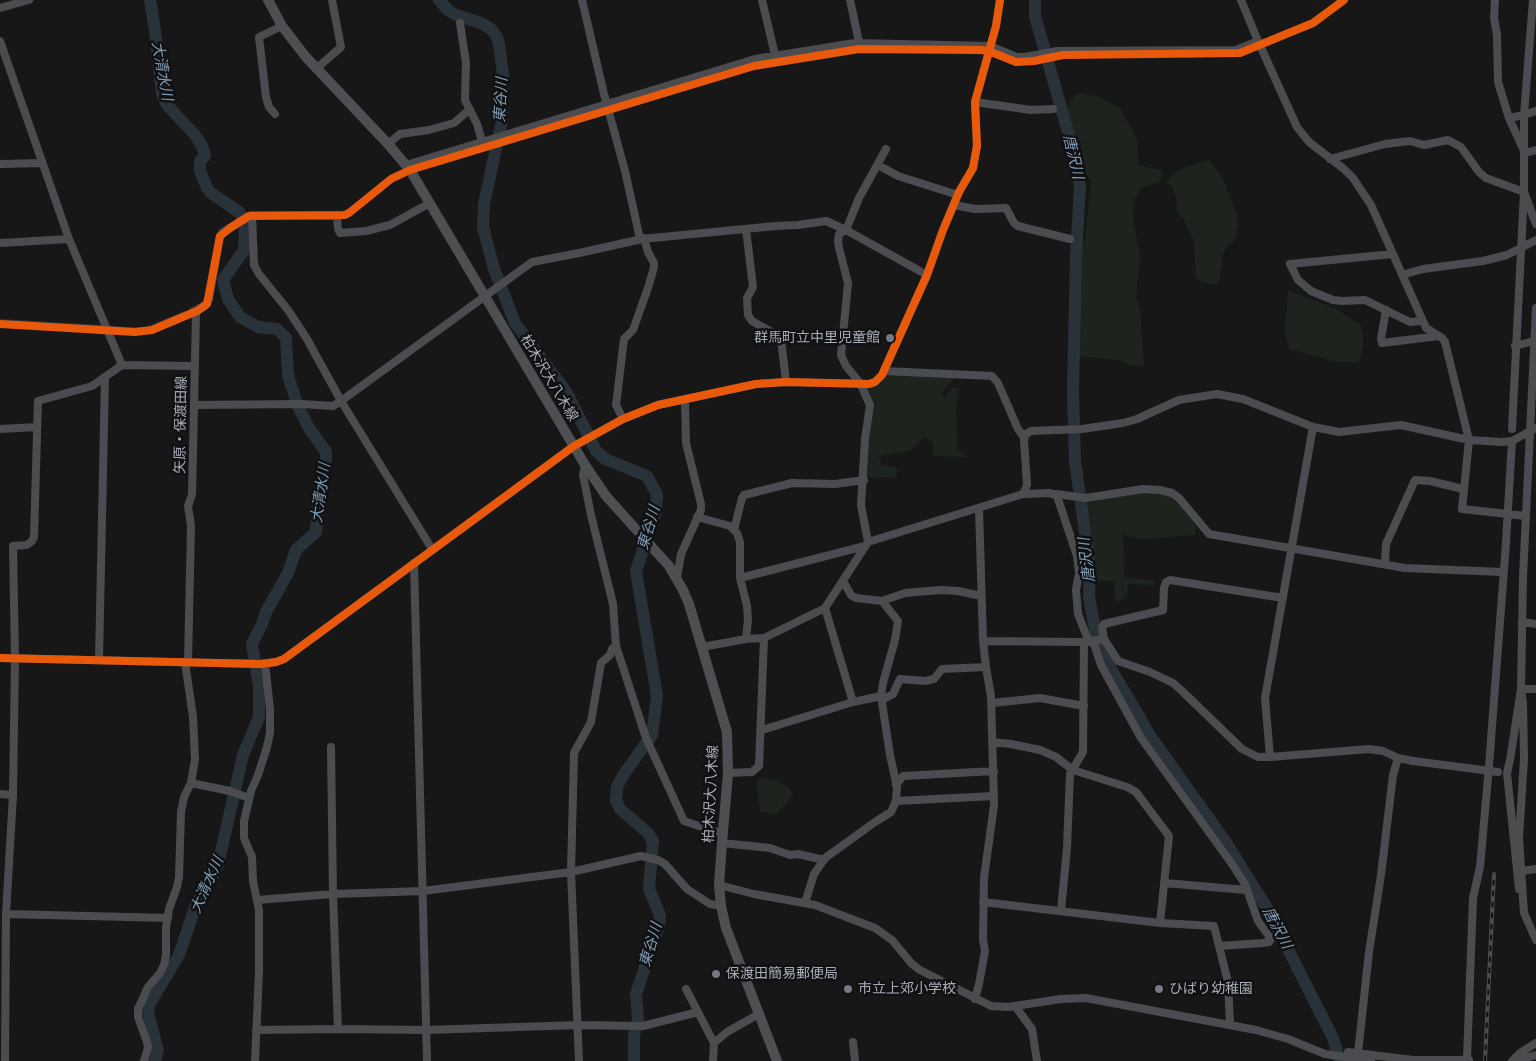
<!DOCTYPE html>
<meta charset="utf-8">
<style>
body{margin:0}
canvas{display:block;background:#171717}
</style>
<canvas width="1536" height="1061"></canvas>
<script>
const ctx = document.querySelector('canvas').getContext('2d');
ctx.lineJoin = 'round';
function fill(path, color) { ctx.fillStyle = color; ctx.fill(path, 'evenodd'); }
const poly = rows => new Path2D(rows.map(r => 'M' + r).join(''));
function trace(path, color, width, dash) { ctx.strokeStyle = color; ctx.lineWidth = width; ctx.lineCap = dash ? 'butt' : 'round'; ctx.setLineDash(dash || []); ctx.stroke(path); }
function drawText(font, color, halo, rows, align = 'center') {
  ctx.font = font + ' Quicksand,"Noto Sans JP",sans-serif'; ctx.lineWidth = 5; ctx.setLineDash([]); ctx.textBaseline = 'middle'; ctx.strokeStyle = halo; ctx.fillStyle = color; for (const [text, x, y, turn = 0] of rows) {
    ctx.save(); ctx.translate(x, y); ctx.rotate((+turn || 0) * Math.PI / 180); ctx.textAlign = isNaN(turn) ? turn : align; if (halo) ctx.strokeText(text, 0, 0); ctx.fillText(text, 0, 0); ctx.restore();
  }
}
const green = poly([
 [1077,93,1100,97,1120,108,1137,139,1138,165,1163,171,1160,182,1142,187,1135,197,1133,219,1140,256,1136,297,1140,309,1144,366,1130,365,1120,360,1077,356,1075,262,1085,241,1091,181,1073,158,1064,121,1068,105],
 [1209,160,1223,179,1237,215,1238,224,1236,238,1224,250,1219,283,1213,284,1202,282,1196,278,1194,242,1183,218,1177,211,1176,196,1172,187,1167,181,1178,170],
 [1288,290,1333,308,1360,324,1363,334,1363,348,1359,362,1336,362,1289,349,1285,333],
 [890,373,955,377,941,394,945,397,953,387,960,388,956,406,957,449,968,457,934,456,933,442,924,437,910,451,879,456,882,465,897,468,896,478,867,477,868,438,871,426,871,396,866,388,880,384],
 [1140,492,1160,493,1174,496,1196,527,1195,535,1143,539,1123,535,1124,576,1127,578,1152,580,1155,585,1128,584,1127,597,1116,603,1114,581,1096,581,1085,543,1081,506,1109,497],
 [759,778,777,780,790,789,793,796,776,814,760,812,757,782]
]);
const stream = poly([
 [1314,20,1340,0],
 [1262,41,1310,22],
 [871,47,914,48],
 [775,61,859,47],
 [1034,62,1052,59],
 [706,78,753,64,771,61],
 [612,107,700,80],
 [512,137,605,109],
 [486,145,504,140],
 [414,167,421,164],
 [338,213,349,210,393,174,404,170],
 [218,235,220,229,228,225],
 [190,309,204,302],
 [0,320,102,326],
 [111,327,144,329,185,312]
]);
const river = poly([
 [150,0,155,31,162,94,167,105,195,135,202,146,205,156,200,161,200,171,207,188,211,193,239,212,245,222,244,250,223,280,228,299,240,317,258,327,277,329,286,338,288,375,297,404,309,428,326,452,326,458,318,503,316,532,296,550,288,573,266,612,262,624,252,644,259,686,259,717,243,755,218,865,206,888,197,902,179,955,149,1005,148,1013,158,1051,155,1061],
 [439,0,448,10,456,15,481,23,491,29,497,37,499,44,503,74,502,121,484,204,483,227,494,269,515,323,567,393,596,451,605,459,647,476,657,495,656,511,636,571,657,696,652,735,624,774,617,787,616,800,620,809,648,833,653,841,649,889,660,915,659,925,636,994,638,1019,634,1035,634,1061],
 [1035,0,1035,16,1075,157,1080,187,1076,256,1073,391,1075,461,1090,567,1089,597,1096,634,1110,667,1151,737,1227,844,1268,910,1333,1038,1340,1061]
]);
const minor = poly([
 [582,0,604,94,625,171,640,239],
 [762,0,775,55],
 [850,0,859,42],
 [1241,0,1258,41,1297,127,1309,142,1344,169,1353,178,1371,205,1426,328,1442,338,1445,342,1469,440,1462,509,1526,516],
 [1495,0,1494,18,1497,35,1498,82,1509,118,1525,153,1536,150],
 [1533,0,1524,115,1524,192,1536,224],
 [0,8,29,0],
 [460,23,466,63,465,100,477,124,482,141],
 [0,41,69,239,122,365],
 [316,69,341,47,332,0],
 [975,102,1031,110,1053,109],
 [275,114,269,107,266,97,259,37,282,26],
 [1509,118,1524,115,1536,111],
 [388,144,400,134,429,130,454,123,469,110],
 [1330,159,1385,144,1410,141,1424,145,1448,140,1461,147,1479,172,1486,178,1524,192,1512,429],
 [0,164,42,163],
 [406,165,755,59,855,43,990,46,1017,57,1025,57,1057,51,1236,50,1258,41],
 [878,165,898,176,958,195],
 [954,205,975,209,1006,208,1014,223,1018,226,1070,239],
 [252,215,254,265,259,274,288,310,307,339,341,401,432,549],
 [746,229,753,287,747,298,748,315,752,321,777,335,781,339,786,382],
 [0,243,69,239],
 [1393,254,1290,264,1298,280,1311,291,1333,300,1342,301,1365,300,1410,322,1423,321],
 [1402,275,1423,269,1483,261,1507,255,1536,240],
 [1536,308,1523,577,1521,689,1523,703,1524,759,1519,838,1524,913,1536,940],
 [1386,310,1381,339,1382,343,1439,336],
 [1515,346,1534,341],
 [122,365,195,366],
 [884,371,992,376,998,383,1018,429,1024,437],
 [194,405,302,404,333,406,341,401,532,262,579,253,642,239,775,226,798,225,826,221,846,230,927,275],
 [623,419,616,405,624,339,633,330,649,285,654,267,654,263,648,252,644,238],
 [0,429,37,427],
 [585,465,583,475,591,515,613,604,616,646,646,738,684,821,723,834],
 [1023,494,1050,493,1057,496,1077,556,1079,573,1076,590,1078,614,1089,642],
 [1056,494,1086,498,1143,489,1160,490,1172,493,1179,498,1209,534,1405,568,1503,572],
 [697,517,730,526,737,533,740,542,740,578,747,606,748,620,746,639],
 [734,530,742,498,744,495,792,483,835,484,864,480],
 [868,542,861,505,865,439,870,405,860,383,846,366,841,355,848,283,839,248,838,241,839,234,846,230,859,198,886,149],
 [414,563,427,1061],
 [1385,564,1386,544,1415,480,1430,481,1463,489],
 [677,578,681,554,701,510,701,504,686,443,685,400],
 [740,578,865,546],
 [843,581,851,595,856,598,882,601,905,593,941,590,958,591,981,596],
 [825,608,853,702],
 [1522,622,1536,624],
 [1104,639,1102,627,1104,624,1163,610,1164,588,1166,582,1170,580,1283,598],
 [983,641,1084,642,1104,639,1118,661,1150,672,1173,683,1181,690,1242,749,1258,757,1270,757,1369,749,1383,751,1398,758,1413,761],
 [1093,641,1101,665,1141,738,1232,864,1245,884,1258,921,1271,939,1269,942,1263,943,1219,946],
 [702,647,746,639,764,638,825,608,868,542,1023,494,1027,485,1024,440,1026,434,1031,431,1082,429,1123,423,1137,419,1179,400,1217,394,1243,399,1313,427,1339,432,1401,425,1469,440,1502,442,1512,441,1536,428],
 [0,658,260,664,276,662,284,659,574,446,623,419,658,405,756,384,786,382,869,384,875,382,882,375,927,275,943,230,959,192,973,168,977,146,975,102,996,26,1000,0],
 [99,660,105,377],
 [188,662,191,526,188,506,192,495,196,314,197,311,205,306,209,299,220,236,230,228,252,215,337,216,338,229,340,233,366,231,390,225,430,203],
 [882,700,893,694,900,679,925,681,934,679,942,669,986,667],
 [992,703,1040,698,1084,706],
 [762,730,853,702,881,696],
 [992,742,1011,744,1040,750,1056,757,1073,770,1127,787,1136,792,1169,836,1160,923],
 [331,747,333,894,338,1029],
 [1270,757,1265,698,1313,427],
 [728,773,752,772,759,766,764,638],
 [191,783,230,791,249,798],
 [896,785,903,776,994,771],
 [0,794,13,795],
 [896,801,994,796],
 [722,843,770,848,790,855,798,854,824,860],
 [1522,871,1536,869],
 [1165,883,1246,890],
 [719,885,754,894,815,905,875,928,892,940,912,964,920,970,991,1006,1008,1007,1061,999,1086,998,1256,1030,1288,1039,1325,1054,1371,1061],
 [1519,889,1507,773,1510,760,1521,689,1536,689],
 [257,900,333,894,423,891,571,872,641,856,658,860,665,864,687,889,710,904,721,906],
 [983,902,1160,923,1214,926,1228,982,1230,1025],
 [805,903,814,874,825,858,875,822,891,812,896,801,897,787,890,755,881,696,883,683,895,640,898,621,882,601],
 [1061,911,1067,848,1070,774,1083,752,1084,642],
 [6,914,168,918],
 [686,989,714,1043],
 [975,999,979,984,985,951,983,939,984,878,994,805,991,696,986,667,983,641,979,509],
 [1015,1006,1032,1029,1037,1061],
 [256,1030,338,1029,426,1030,579,1025,643,1026,698,1012],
 [853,1042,855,1061],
 [1358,1053,1369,952,1381,875,1393,775,1398,758],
 [1467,1059,1473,898,1480,867,1489,766,1506,543,1512,441],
 [5,1061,6,914,13,795,15,658,13,546,27,545,32,541,34,537,38,401,92,386,122,365],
 [144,1061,148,1048,147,1042,138,1017,138,1009,148,987,160,973,164,965,166,955,166,928,169,909,177,887,179,877,181,812,184,797,191,783,195,759,193,717,185,662],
 [255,1061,259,972,259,910,253,881,252,857,244,838,244,821,251,791,258,775,267,747,270,733,270,709,265,664],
 [579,1061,571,872,574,753,591,722,601,663,610,655,612,649,616,646],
 [713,1061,714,1043,727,1032,759,1014],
 [1349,1061,1348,1052,1413,1060,1469,1060],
 [1512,1061,1520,1053,1536,1043]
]);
const major = poly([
 [268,0,282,26,305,56,388,144,410,170,585,465,606,496,669,566,683,590,689,604,727,732,728,773,722,843,719,885,721,906,726,928,777,1061]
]);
const rail = poly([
 [1485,1061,1494,874]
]);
const minorBridge = poly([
 [1413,761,1498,772],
 [1515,1061,1536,1055]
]);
const cycleway = poly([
 [0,324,135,332,152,330,197,311,207,304,220,236,230,228,249,216,345,215,349,213,391,179,410,170,754,66,859,49,982,50,991,52,1016,62,1034,61,1063,55,1240,53,1313,23,1344,0],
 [0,658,260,664,276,662,284,659,574,446,623,419,658,405,756,384,786,382,869,384,875,382,882,375,927,275,943,230,959,192,973,168,977,146,975,102,996,26,1000,0]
]);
const markers = [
 [890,338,5,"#757880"],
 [716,974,5,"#757880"],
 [848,989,5,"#757880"],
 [1159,989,5,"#757880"]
];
const poiNames = [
 ["群馬町立中里児童館",880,338,"right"],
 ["保渡田簡易郵便局",726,974],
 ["市立上郊小学校",858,989],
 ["ひばり幼稚園",1169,989]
];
const streetNames = [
 ["柏木沢大八木線",549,378,59],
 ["矢原・保渡田線",181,425,-89],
 ["柏木沢大八木線",711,794,-87]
];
const waterNames = [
 ["大清水川",162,71,80],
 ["東谷川",501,100,-87],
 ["唐沢川",1073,157,77],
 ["大清水川",321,493,-82],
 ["東谷川",649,528,-74],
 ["唐沢川",1087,560,-97],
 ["大清水川",207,885,-66],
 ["唐沢川",1277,928,62],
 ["東谷川",651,945,-74]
];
fill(green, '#1d241e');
trace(stream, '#2a3239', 2);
trace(river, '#2a3239', 12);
trace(minor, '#4b4c50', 8);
trace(major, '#4d4f52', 10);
trace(rail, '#4b4c4f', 4);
trace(rail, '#111113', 2, [5.5]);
trace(minorBridge, '#4b4c50', 8);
trace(cycleway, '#e8590c', 8);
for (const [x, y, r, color] of markers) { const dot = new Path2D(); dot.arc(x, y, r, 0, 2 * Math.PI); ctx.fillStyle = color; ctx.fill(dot); trace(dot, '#111113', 2); }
drawText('14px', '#a8adb8', '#111113', poiNames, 'left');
drawText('14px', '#a8adb8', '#111113', streetNames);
drawText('italic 15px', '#7f9bb3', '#111113', waterNames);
</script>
